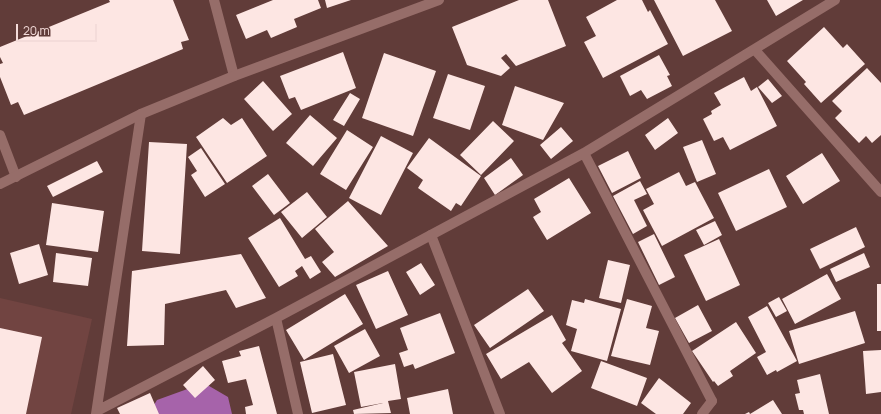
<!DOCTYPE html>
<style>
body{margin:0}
#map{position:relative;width:881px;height:414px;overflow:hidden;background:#613c39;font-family:Manrope,sans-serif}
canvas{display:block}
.scale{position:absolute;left:16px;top:24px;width:81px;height:18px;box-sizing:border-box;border:2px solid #f4dcda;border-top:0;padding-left:5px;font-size:12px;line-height:14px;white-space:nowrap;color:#f4dcda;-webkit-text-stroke:3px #613c39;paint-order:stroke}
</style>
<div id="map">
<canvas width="881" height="414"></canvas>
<div class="scale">20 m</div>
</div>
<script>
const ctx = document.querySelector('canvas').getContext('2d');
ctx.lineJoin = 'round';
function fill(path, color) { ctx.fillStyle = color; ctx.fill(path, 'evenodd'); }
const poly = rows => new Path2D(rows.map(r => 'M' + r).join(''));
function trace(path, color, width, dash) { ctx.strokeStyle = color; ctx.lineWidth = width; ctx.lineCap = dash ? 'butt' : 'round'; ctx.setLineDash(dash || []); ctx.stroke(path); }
const built = poly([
 [0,298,92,319,71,414,0,414]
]);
const forest = poly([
 [204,383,228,397,232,414,142,414,151,410,157,400]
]);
const building = poly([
 [109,0,173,0,189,40,181,42,183,49,24,115,18,102,11,105,0,77,0,64,3,63,0,57,0,47,110,2],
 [273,0,318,0,321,8,294,19,297,27,271,38,267,30,246,39,236,15],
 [325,0,351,0,327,8],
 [519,0,548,0,566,46,516,66,506,54,501,58,510,68,501,76,467,65,452,27],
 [617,0,642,0,648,12,650,10,668,44,603,78,584,42,596,36,586,17],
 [654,0,715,0,732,31,683,56],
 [767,0,803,0,776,16],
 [824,27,843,48,847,44,865,64,821,103,804,84,806,82,787,61],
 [343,52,356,88,301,110,295,97,289,99,280,76],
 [384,53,436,71,413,136,362,118],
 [659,55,670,75,667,76,672,86,647,99,641,90,630,96,620,76],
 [867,68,881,83,881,135,872,143,866,136,859,143,835,118,842,111,832,101],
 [448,74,485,86,470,130,433,118],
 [744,77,751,91,757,87,777,126,730,150,723,137,714,141,703,119,712,114,711,111,721,105,714,93],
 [768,79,782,96,772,103,758,87],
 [263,81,292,114,273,131,244,99],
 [515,86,564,103,543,140,502,125],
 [350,93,360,99,344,126,333,120],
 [310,115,337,138,313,166,286,143],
 [223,118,231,125,242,118,267,156,227,183,196,137],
 [668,118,678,133,655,150,645,135],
 [493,121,514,141,481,175,460,155],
 [561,127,573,141,551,159,540,145],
 [347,130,373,147,346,190,320,174],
 [381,136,413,153,381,215,349,198],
 [429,138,481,176,461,206,456,203,451,211,418,188,423,180,407,168],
 [702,140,716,174,697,182,683,147],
 [149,142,187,144,180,254,142,251],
 [201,148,225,184,205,197,191,175,197,171,188,157],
 [628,151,641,178,612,193,598,166],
 [822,153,840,181,803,204,786,176],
 [511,158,523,175,495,195,484,178],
 [97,161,103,172,53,197,47,186],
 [769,169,787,207,736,231,718,193],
 [679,172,686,186,695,182,714,218,662,246,643,210,654,204,646,189],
 [268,174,290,203,274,215,252,186],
 [569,178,591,213,547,240,533,217,541,212,534,199],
 [640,181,647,194,634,200,647,226,633,234,613,196],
 [307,192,327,217,302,238,281,212],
 [348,201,388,246,335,277,322,262,334,252,315,229],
 [52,203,104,211,98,252,46,245],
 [280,218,305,259,311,256,321,272,310,279,302,266,295,271,298,276,279,287,248,238],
 [715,221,722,235,704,245,696,230],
 [856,227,865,247,820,269,810,249],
 [654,234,675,277,659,285,638,242],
 [719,239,740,285,706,301,684,255],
 [39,244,48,275,19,284,10,253],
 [56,253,92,258,88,286,53,282],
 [864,253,870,267,836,282,830,269],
 [241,254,266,298,236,308,226,290,165,304,164,345,127,346,132,271],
 [608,260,630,265,621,303,599,298],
 [421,263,435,285,420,295,406,272],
 [388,271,408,315,376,329,356,285],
 [827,274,841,299,795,324,782,299],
 [877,284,881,284,881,331,877,331],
 [528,289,544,311,490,348,474,325],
 [345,294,363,324,304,360,286,330],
 [779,297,787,311,776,317,768,303],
 [585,299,621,309,607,361,571,351,577,329,566,325,572,300,584,303],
 [627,299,652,306,646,328,659,331,650,365,611,356],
 [698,305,712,331,689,343,675,318],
 [767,306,797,361,777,372,776,370,767,375,757,357,766,352,748,317],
 [855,311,865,343,799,364,789,331],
 [440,313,455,353,415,369,413,364,404,367,399,353,408,350,400,328],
 [552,315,566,340,562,343,582,371,552,393,529,362,501,379,486,354],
 [736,322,756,353,730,371,733,376,718,386,714,381,713,382,692,351],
 [0,328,42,337,26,414,0,414],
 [365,329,380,356,349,373,334,346],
 [259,346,277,414,246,414,245,407,253,405,246,379,228,383,222,361,241,356,239,351],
 [881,350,881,392,866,394,863,351],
 [333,354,346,405,312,413,300,362],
 [601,361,647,378,637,406,591,388],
 [395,364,401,399,388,401,391,413,354,414,353,410,383,403,361,407,354,372],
 [203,366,215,380,195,398,183,385],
 [820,374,829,414,804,414,803,410,799,410,795,394,800,393,797,380],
 [659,378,691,403,683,414,656,414,641,403],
 [448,389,453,414,410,414,407,398],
 [150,393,159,414,120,414,117,408],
 [773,400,782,414,745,414,749,412,750,414]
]);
const lane = poly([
 [431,235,500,414],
 [702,414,712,401]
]);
const street = poly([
 [214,0,234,76],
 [755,50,881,192],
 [0,135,16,177],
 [584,153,712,401],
 [276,318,298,414],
 [97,411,276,318,584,153,835,0],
 [96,414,141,114]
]);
const secondary = poly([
 [0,184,141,114,234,76,439,0]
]);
fill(built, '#714441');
fill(forest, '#a663aa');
fill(building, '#fde6e3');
trace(lane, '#966d69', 10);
trace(street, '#966d69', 10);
trace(secondary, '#966d69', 10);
</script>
